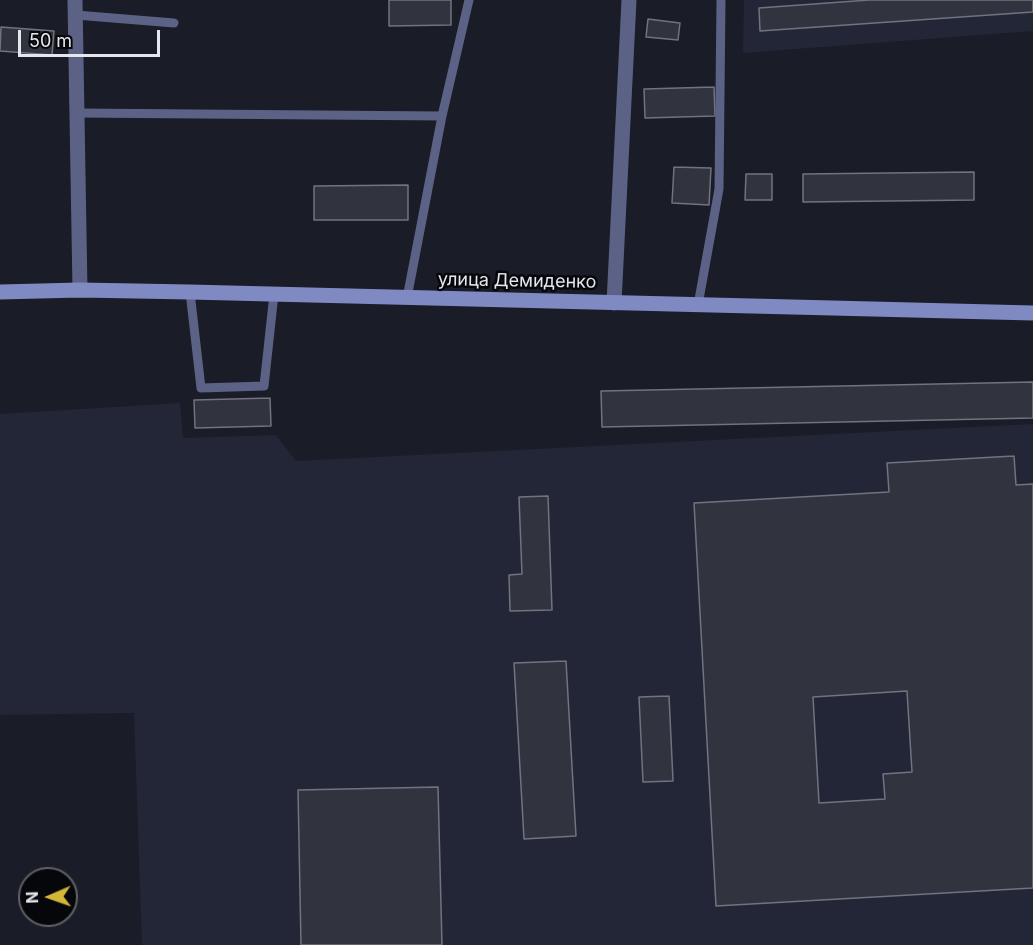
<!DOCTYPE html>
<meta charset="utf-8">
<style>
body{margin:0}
#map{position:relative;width:1033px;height:945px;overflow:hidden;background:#1a1c27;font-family:Inter,sans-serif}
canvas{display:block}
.north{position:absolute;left:18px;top:867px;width:60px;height:60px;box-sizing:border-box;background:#06070b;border:2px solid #5f6166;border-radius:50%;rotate:268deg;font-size:16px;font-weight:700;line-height:24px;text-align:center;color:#e5e7ee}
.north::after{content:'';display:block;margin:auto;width:21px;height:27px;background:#d3b635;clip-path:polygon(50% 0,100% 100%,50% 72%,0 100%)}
.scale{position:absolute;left:18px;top:30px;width:142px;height:27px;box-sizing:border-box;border:3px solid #e5e7ee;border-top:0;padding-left:8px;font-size:18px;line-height:21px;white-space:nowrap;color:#e5e7ee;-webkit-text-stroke:4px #06070b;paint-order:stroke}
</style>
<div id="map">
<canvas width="1033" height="945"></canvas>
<div class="north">N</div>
<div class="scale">50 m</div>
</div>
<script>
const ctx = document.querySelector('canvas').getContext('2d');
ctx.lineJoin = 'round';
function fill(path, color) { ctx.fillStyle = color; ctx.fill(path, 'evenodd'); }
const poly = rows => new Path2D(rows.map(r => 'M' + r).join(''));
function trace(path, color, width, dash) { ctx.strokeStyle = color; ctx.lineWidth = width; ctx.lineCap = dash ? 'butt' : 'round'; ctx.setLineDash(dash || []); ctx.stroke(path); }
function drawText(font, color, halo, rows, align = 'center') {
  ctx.font = font + ' Inter,sans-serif'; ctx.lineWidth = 5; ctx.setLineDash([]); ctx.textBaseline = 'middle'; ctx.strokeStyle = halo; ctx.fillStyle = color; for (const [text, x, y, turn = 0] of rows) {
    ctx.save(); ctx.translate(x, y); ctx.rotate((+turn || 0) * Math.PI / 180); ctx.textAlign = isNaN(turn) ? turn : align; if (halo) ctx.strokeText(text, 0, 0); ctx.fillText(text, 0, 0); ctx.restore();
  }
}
const built = poly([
 [744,0,1033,0,1033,31,743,53],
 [180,403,183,438,276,435,296,461,1033,424,1033,945,142,945,134,713,0,715,0,414]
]);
const building = poly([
 [389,0,451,0,451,25,389,26,389,0],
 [869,0,1033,0,1033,12,760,31,759,8,869,0],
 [648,19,680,23,678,40,646,37,648,19],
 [1,27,54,31,52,55,0,51,1,27],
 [714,87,715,116,645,118,644,89,714,87],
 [674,167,711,168,709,205,672,203,674,167],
 [974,172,974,200,803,202,803,174,974,172],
 [746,174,772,174,772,200,745,200,746,174],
 [408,185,408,220,314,220,314,186,408,185],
 [1033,382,1033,418,602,427,601,391,1033,382],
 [270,398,271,426,195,428,194,400,270,398],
 [1014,456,1016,485,1033,484,1033,888,716,906,694,503,889,492,887,463,1014,456],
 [907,691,912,772,883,774,885,799,819,803,813,697,907,691],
 [548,496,552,610,510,611,509,575,522,574,519,497,548,496],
 [566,661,576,836,524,839,514,663,566,661],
 [669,696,673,781,643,782,639,697,669,696],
 [438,787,442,945,301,945,298,790,438,787]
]);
const lane = poly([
 [76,15,174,23],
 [77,113,442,116],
 [190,292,201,388,264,386,274,294],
 [407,298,442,116,469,0],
 [698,305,719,189,721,0]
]);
const street = poly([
 [75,0,80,290],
 [614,303,629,0]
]);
const secondary = poly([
 [0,292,80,290,190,292,1033,313]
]);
const streetNames = [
 ["улица Демиденко",517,281,1]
];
fill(built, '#232636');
fill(building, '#31343f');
trace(building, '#717380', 1.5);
trace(lane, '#5b6286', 9);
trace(street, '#5b6286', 15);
trace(secondary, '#7f8ac3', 15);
drawText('18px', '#e5e7ee', '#06070b', streetNames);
</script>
